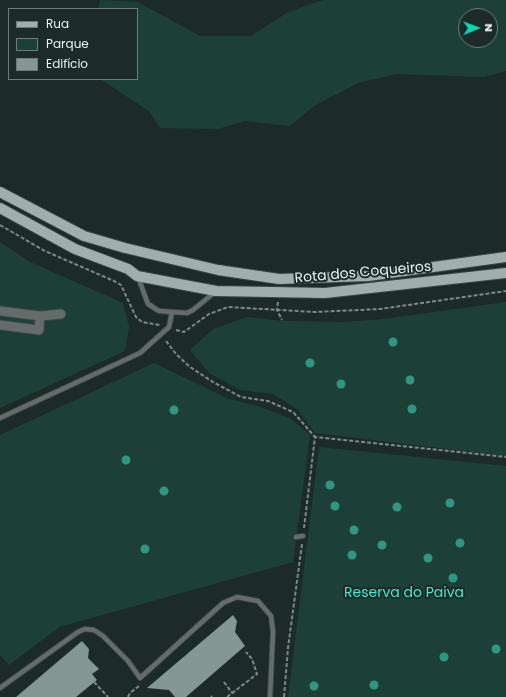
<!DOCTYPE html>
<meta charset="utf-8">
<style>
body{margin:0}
#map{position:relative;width:506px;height:697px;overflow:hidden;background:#1c2b28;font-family:Poppins,sans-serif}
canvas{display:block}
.legend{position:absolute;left:8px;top:8px;width:130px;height:72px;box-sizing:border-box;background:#1c2b28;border:1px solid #6e7b78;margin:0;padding:5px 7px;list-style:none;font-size:12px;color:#e9f3f0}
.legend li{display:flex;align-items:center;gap:8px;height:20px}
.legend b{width:20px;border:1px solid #6e7b78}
.north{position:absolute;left:458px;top:8px;width:40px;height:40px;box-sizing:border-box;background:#1c2b28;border:1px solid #6e7b78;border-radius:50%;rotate:89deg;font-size:11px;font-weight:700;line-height:16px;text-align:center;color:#e9f3f0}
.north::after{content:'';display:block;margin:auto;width:14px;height:18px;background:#0bd5b5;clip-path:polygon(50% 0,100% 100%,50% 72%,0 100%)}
</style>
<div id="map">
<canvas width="506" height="697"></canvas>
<ul class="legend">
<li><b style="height:5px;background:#a0afab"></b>Rua</li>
<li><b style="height:11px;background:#1c4037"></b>Parque</li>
<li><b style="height:11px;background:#859792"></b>Edifício</li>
</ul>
<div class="north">N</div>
</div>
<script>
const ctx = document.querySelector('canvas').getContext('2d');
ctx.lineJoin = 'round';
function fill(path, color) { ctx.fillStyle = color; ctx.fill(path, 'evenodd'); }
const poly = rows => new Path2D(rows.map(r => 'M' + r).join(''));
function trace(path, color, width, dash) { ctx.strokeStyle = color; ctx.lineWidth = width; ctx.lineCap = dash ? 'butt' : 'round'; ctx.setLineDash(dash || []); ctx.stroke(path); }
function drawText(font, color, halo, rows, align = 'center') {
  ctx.font = font + ' Poppins,sans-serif'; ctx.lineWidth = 4; ctx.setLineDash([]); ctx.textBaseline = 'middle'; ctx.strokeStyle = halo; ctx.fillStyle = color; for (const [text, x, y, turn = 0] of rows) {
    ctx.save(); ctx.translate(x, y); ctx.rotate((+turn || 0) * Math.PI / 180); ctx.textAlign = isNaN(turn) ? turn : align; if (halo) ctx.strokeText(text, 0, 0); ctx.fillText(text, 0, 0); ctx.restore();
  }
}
const green = poly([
 [100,0,138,2,200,36,251,36,288,12,323,0,506,0,506,71,484,77,396,74,358,83,314,106,290,126,245,121,218,129,160,128,149,111,100,79,137,79,137,9,98,9],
 [466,16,490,16,490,40,466,40],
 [0,242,30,262,123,303,129,327,125,351,0,408],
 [506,302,506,456,315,433,297,409,273,394,240,390,209,373,190,350,213,329,247,317,283,321,345,322,383,319],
 [154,363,229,399,258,406,290,418,310,435,293,562,59,627,9,665,0,655,0,435],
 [319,447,506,466,506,697,288,697]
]);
const building = poly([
 [233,615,237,621,235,632,245,646,186,697,175,697,169,690,147,688],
 [82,641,89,649,88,658,99,669,92,674,97,680,76,697,16,697]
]);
const path = poly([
 [0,225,45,251,114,281,121,285,136,317,142,322,160,325],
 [278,302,277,310,282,320],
 [176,330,184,332,209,314,228,307,315,312,380,309,506,291],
 [166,341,176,354,190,367,213,382,241,397,268,401,293,412,315,437],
 [304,528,315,437,506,457],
 [94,682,108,697],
 [224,682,232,693],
 [211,696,212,697],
 [128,697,130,693,139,686],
 [227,697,257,674,252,659,246,652],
 [284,697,288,648,302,544]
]);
const lane = poly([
 [138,277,148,304,159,311,187,313,193,310,215,292],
 [0,418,140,353,169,327,172,312],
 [296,537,303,536],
 [0,688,78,632,85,629,94,630,103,636,128,661,140,678,223,603,237,597,258,601,271,616,273,632,270,697]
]);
const street = poly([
 [0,311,40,316,61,314],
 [0,325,39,330,40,316]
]);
const primary = poly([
 [0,192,84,236,125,248,218,270,279,279,368,276,506,257],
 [0,208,75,249,128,269,137,276,216,291,325,293,506,273]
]);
const trees = [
 [393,342],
 [310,363],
 [410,380],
 [341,384],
 [412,409],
 [174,410],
 [126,460],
 [330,485],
 [164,491],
 [450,503],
 [335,506],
 [397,507],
 [354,530],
 [460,543],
 [382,545],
 [145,549],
 [352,555],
 [428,558],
 [453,578],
 [496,649],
 [444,657],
 [374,685],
 [314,686]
];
const streetNames = [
 ["Rota dos Coqueiros",363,273,-5]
];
const parkNames = [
 ["Reserva do Paiva",404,593]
];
fill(green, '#1c4037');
fill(building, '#859792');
trace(lane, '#394744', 6);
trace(street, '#394744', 11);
trace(primary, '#394744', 12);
trace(path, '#7d8a87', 2, [4, 2]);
trace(lane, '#646c69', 4.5);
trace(street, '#646c69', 9);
trace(primary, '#a0afab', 10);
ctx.fillStyle = '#309582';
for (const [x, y] of trees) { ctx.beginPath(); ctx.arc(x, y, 4.5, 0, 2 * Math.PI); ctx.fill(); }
drawText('14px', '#e9f3f0', '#1c2b28', streetNames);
drawText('14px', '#40ebcb', '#1c2b28', parkNames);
</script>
